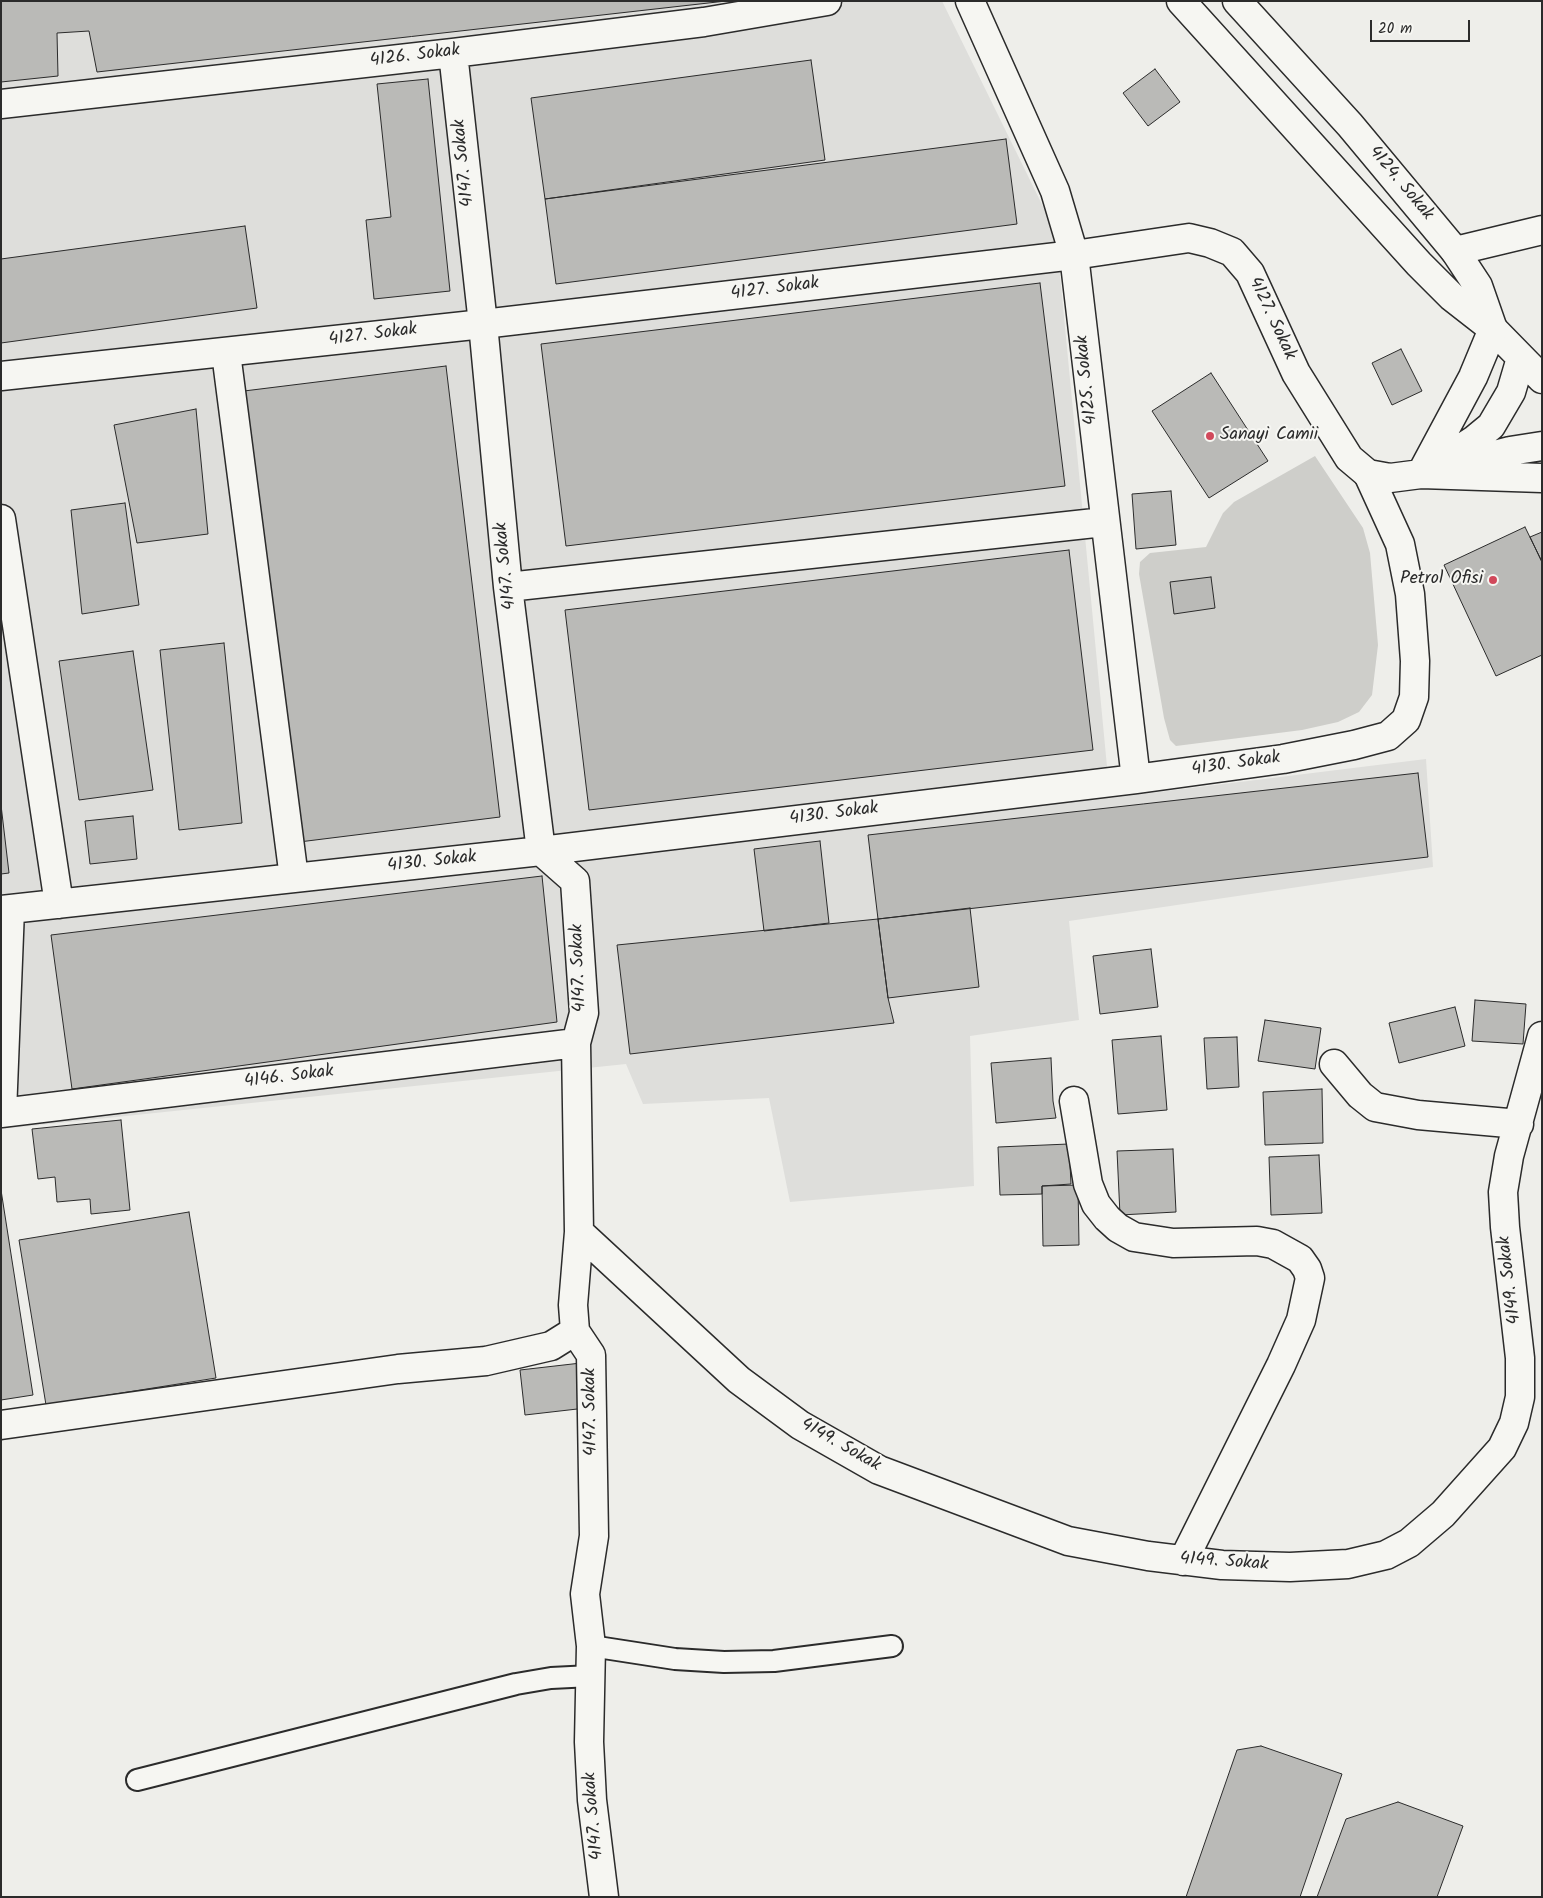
<!DOCTYPE html>
<style>
body{margin:0}
#map{position:relative;width:1543px;height:1898px;overflow:hidden;background:#eeeeea;font-family:Kalam,sans-serif}
canvas{display:block}
.frame{position:absolute;inset:0;border:2px solid #2b2b2b;pointer-events:none}
.scale{position:absolute;left:1370px;top:20px;width:100px;height:22px;box-sizing:border-box;border:2px solid #2b2b2b;border-top:0;padding-left:6px;font-size:15px;line-height:18px;white-space:nowrap;color:#2b2b2b;-webkit-text-stroke:4px #f6f6f2;paint-order:stroke}
</style>
<div id="map">
<canvas width="1543" height="1898"></canvas>
<div class="frame"></div>
<div class="scale">20 m</div>
</div>
<script>
const ctx = document.querySelector('canvas').getContext('2d');
ctx.lineJoin = 'round';
function fill(path, color) { ctx.fillStyle = color; ctx.fill(path, 'evenodd'); }
const poly = rows => new Path2D(rows.map(r => 'M' + r).join(''));
function trace(path, color, width, dash) { ctx.strokeStyle = color; ctx.lineWidth = width; ctx.lineCap = dash ? 'butt' : 'round'; ctx.setLineDash(dash || []); ctx.stroke(path); }
function drawText(font, color, halo, rows, align = 'center') {
  ctx.font = font + ' Kalam,sans-serif'; ctx.lineWidth = 4; ctx.setLineDash([]); ctx.textBaseline = 'middle'; ctx.strokeStyle = halo; ctx.fillStyle = color; for (const [text, x, y, turn = 0] of rows) {
    ctx.save(); ctx.translate(x, y); ctx.rotate((+turn || 0) * Math.PI / 180); ctx.textAlign = isNaN(turn) ? turn : align; if (halo) ctx.strokeText(text, 0, 0); ctx.fillText(text, 0, 0); ctx.restore();
  }
}
const built = poly([
 [1,1,942,1,1056,233,1110,798,1426,759,1433,867,1069,921,1079,1020,970,1036,974,1186,790,1202,769,1098,643,1104,626,1064,1,1129]
]);
const green = poly([
 [1315,456,1363,528,1370,553,1378,645,1372,695,1359,712,1338,722,1302,730,1176,746,1170,740,1164,718,1139,574,1140,562,1150,553,1206,547,1223,513,1234,502]
]);
const building = poly([
 [1,1,726,1,97,72,89,31,57,33,58,76,1,82,1,1],
 [811,60,825,160,545,199,531,98,811,60],
 [1155,69,1180,102,1148,126,1123,93,1155,69],
 [428,79,450,291,374,299,366,220,391,217,377,84,428,79],
 [1006,139,1017,224,556,284,545,199,1006,139],
 [245,226,257,308,1,343,1,259,245,226],
 [1040,283,1065,486,566,546,541,344,1040,283],
 [1401,349,1422,391,1392,405,1372,363,1401,349],
 [446,366,500,817,299,842,244,391,446,366],
 [1211,373,1268,461,1209,498,1152,411,1211,373],
 [196,409,208,534,137,543,114,425,196,409],
 [1171,491,1176,545,1136,549,1132,494,1171,491],
 [125,503,139,605,82,614,71,510,125,503],
 [1525,527,1542,562,1542,655,1496,676,1444,565,1525,527],
 [1542,532,1542,562,1530,537,1542,532],
 [1069,550,1093,750,589,810,565,610,1069,550],
 [1211,577,1215,608,1174,614,1170,582,1211,577],
 [224,643,242,823,179,830,160,650,224,643],
 [133,651,153,790,79,800,59,661,133,651],
 [1418,773,1428,857,878,919,868,835,1418,773],
 [1,805,9,873,1,874,1,805],
 [133,816,137,859,90,864,85,821,133,816],
 [820,841,829,923,764,931,754,849,820,841],
 [542,876,557,1022,72,1089,51,935,542,876],
 [970,908,979,987,888,998,878,919,970,908],
 [878,919,888,998,894,1023,630,1054,617,945,878,919],
 [1151,949,1158,1007,1100,1014,1093,956,1151,949],
 [1475,1000,1526,1004,1523,1044,1472,1041,1475,1000],
 [1455,1007,1465,1046,1399,1063,1389,1023,1455,1007],
 [1265,1020,1321,1028,1315,1069,1258,1061,1265,1020],
 [1161,1036,1167,1110,1118,1114,1112,1040,1161,1036],
 [1237,1037,1239,1087,1207,1089,1204,1038,1237,1037],
 [1051,1058,1053,1101,1056,1118,996,1123,991,1063,1051,1058],
 [1322,1089,1323,1143,1265,1145,1263,1092,1322,1089],
 [121,1120,130,1210,91,1214,90,1199,57,1202,55,1177,38,1179,32,1129,121,1120],
 [1069,1144,1071,1184,1042,1186,1042,1194,1000,1195,998,1147,1069,1144],
 [1173,1149,1176,1212,1120,1215,1117,1151,1173,1149],
 [1319,1155,1322,1213,1271,1215,1269,1157,1319,1155],
 [1078,1185,1079,1245,1043,1246,1042,1186,1078,1185],
 [1,1190,33,1395,1,1400,1,1190],
 [189,1212,216,1378,46,1405,19,1240,189,1212],
 [581,1363,586,1408,525,1415,520,1370,581,1363],
 [1261,1746,1342,1774,1300,1897,1186,1897,1237,1750,1261,1746],
 [1398,1802,1463,1826,1437,1897,1317,1897,1346,1819,1398,1802]
]);
const service = poly([
 [591,1646,675,1659,724,1662,774,1661,892,1646],
 [137,1780,516,1684,551,1678,591,1676]
]);
const minor = poly([
 [970,1,1055,191,1074,255,1136,779],
 [453,53,483,324,508,587,541,851,575,881,584,1013,576,1043,579,1232,573,1305,575,1331,591,1355,594,1536,585,1594,591,1646,589,1742,592,1800,604,1897],
 [1,104,453,53,704,22,827,1],
 [1455,251,1542,230],
 [226,353,294,878],
 [1,519,59,904],
 [508,587,1104,522],
 [1,910,541,851,1136,779,1283,759,1354,745,1388,736,1406,720,1414,697,1415,661,1410,594,1400,544,1368,474],
 [1334,1064,1360,1095,1375,1107,1418,1115,1519,1124],
 [1074,1101,1088,1184,1096,1204,1107,1218,1118,1228,1134,1237,1173,1243,1257,1241,1273,1244,1300,1259,1307,1269,1310,1278,1301,1320,1281,1365,1183,1561],
 [1,1113,576,1043],
 [2,1113,10,909],
 [579,1232,739,1380,800,1425,879,1470,1068,1541,1148,1556,1222,1565,1290,1567,1348,1564,1386,1555,1409,1543,1443,1514,1502,1448,1514,1423,1520,1397,1520,1358,1505,1227,1503,1192,1509,1156,1542,1036],
 [1,1425,398,1369,486,1361,551,1346,575,1331]
]);
const tertiary = poly([
 [1,376,483,324,1074,255,1189,238,1210,243,1232,252,1250,273,1296,373,1349,458,1368,474,1390,478,1421,474,1542,478],
 [1449,467,1510,451,1542,446],
 [1425,472,1474,440,1491,426,1511,392,1521,358],
 [1421,474,1473,377,1493,329,1542,379]
]);
const secondary = poly([
 [1181,1,1419,264,1452,297,1493,329],
 [1237,1,1350,125,1455,251,1478,286,1493,329]
]);
const markers = [
 [1210,436,5,"#d1495b"],
 [1493,580,5,"#d1495b"]
];
const streetNames = [
 ["4126. Sokak",415,57,-7],
 ["4147. Sokak",465,163,-96],
 ["4124. Sokak",1400,184,50],
 ["4127. Sokak",775,290,-7],
 ["4127. Sokak",1271,319,65],
 ["4127. Sokak",373,336,-7],
 ["4125. Sokak",1088,380,-96],
 ["4147. Sokak",507,566,-96],
 ["4130. Sokak",1236,765,-8],
 ["4130. Sokak",834,815,-7],
 ["4130. Sokak",432,863,-6],
 ["4147. Sokak",580,968,-92],
 ["4146. Sokak",289,1078,-7],
 ["4149. Sokak",1511,1280,-97],
 ["4147. Sokak",592,1412,-91],
 ["4149. Sokak",840,1446,30],
 ["4149. Sokak",1224,1563,4],
 ["4147. Sokak",595,1816,-95]
];
const poiNames = [
 ["Sanayi Camii",1220,436],
 ["Petrol Ofisi",1483,580,"right"]
];
fill(built, '#dededb');
fill(green, '#cececa');
fill(building, '#babab7');
trace(building, '#2b2b2b', 1);
trace(service, '#2b2b2b', 24);
trace(minor, '#2b2b2b', 31);
trace(tertiary, '#2b2b2b', 31);
trace(secondary, '#2b2b2b', 31);
trace(service, '#f6f6f2', 20);
trace(minor, '#f6f6f2', 28);
trace(tertiary, '#f6f6f2', 28);
trace(secondary, '#f6f6f2', 28);
for (const [x, y, r, color] of markers) { const dot = new Path2D(); dot.arc(x, y, r, 0, 2 * Math.PI); ctx.fillStyle = color; ctx.fill(dot); trace(dot, '#f6f6f2', 2); }
drawText('18px', '#2b2b2b', '#f6f6f2', streetNames);
drawText('18px', '#2b2b2b', '#f6f6f2', poiNames, 'left');
</script>
